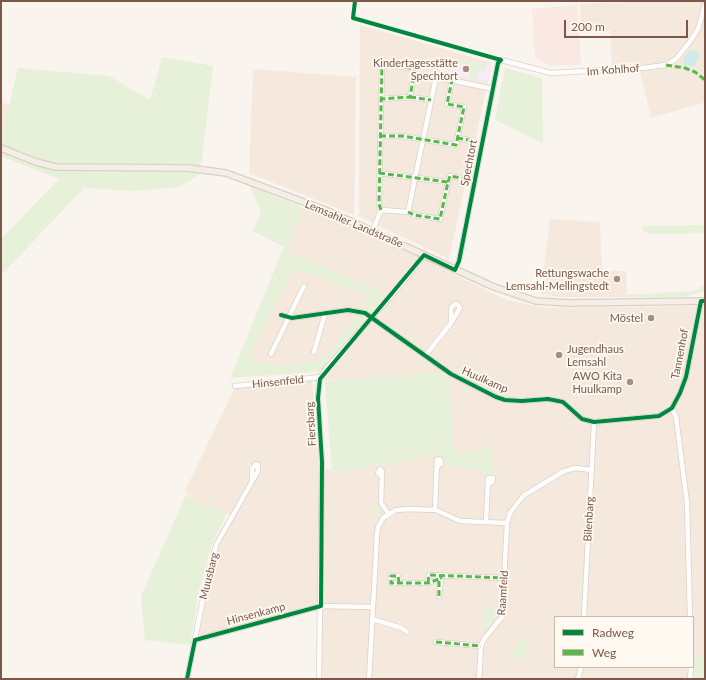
<!DOCTYPE html>
<meta charset="utf-8">
<style>
body{margin:0}
#map{position:relative;width:706px;height:680px;overflow:hidden;background:#f9f4ee;font-family:Lato,sans-serif}
canvas{display:block}
.frame{position:absolute;inset:0;border:2px solid #7b584a;pointer-events:none}
.legend{position:absolute;left:554px;top:616px;width:140px;height:52px;box-sizing:border-box;background:#fff9f1;border:1px solid #cab9ae;margin:0;padding:5px 7px;list-style:none;font-size:12px;color:#7b584a}
.legend li{display:flex;align-items:center;gap:8px;height:20px}
.legend b{width:20px;border:1px solid #cab9ae}
.scale{position:absolute;left:564px;top:20px;width:124px;height:18px;box-sizing:border-box;border:2px solid #7b584a;border-top:0;padding-left:5px;font-size:12px;line-height:14px;white-space:nowrap;color:#7b584a;-webkit-text-stroke:3px #fff9f1;paint-order:stroke}
</style>
<div id="map">
<canvas width="706" height="680"></canvas>
<div class="frame"></div>
<ul class="legend">
<li><b style="height:5px;background:#00873e"></b>Radweg</li>
<li><b style="height:5px;background:#58b947"></b>Weg</li>
</ul>
<div class="scale">200 m</div>
</div>
<script>
const ctx = document.querySelector('canvas').getContext('2d');
ctx.lineJoin = 'round';
function fill(path, color) { ctx.fillStyle = color; ctx.fill(path, 'evenodd'); }
const poly = rows => new Path2D(rows.map(r => 'M' + r).join(''));
function trace(path, color, width, dash) { ctx.strokeStyle = color; ctx.lineWidth = width; ctx.lineCap = dash ? 'butt' : 'round'; ctx.setLineDash(dash || []); ctx.stroke(path); }
function drawText(font, color, halo, rows, align = 'center') {
  ctx.font = font + ' Lato,sans-serif'; ctx.lineWidth = 3.5; ctx.setLineDash([]); ctx.textBaseline = 'middle'; ctx.strokeStyle = halo; ctx.fillStyle = color; for (const [text, x, y, turn = 0] of rows) {
    ctx.save(); ctx.translate(x, y); ctx.rotate((+turn || 0) * Math.PI / 180); ctx.textAlign = isNaN(turn) ? turn : align; if (halo) ctx.strokeText(text, 0, 0); ctx.fillText(text, 0, 0); ctx.restore();
  }
}
const residential = poly([
 [638,1,705,1,705,102,651,118,638,62,612,64,610,30,581,31,580,4],
 [360,25,492,63,449,259,359,216],
 [253,69,356,77,354,215,249,173],
 [1,102,9,105,1,139],
 [303,207,408,251,506,300,545,308,705,306,705,656,693,656,693,617,555,617,555,667,693,667,692,679,321,679,320,608,195,643,205,588,218,547,233,516,190,499,185,491,235,387,312,381,319,469,331,469,332,473,444,454,449,377,442,373,316,381,317,372,387,294,286,251],
 [550,219,600,222,602,271,626,271,627,297,559,297,541,294],
 [299,269,370,296,329,353,314,362,279,366,249,360,256,342,293,271]
]);
const commercial = poly([
 [577,5,581,65,551,66,535,58,532,9]
]);
const education = poly([
 [445,57,491,65,487,82,442,73]
]);
const green = poly([
 [162,57,213,66,200,174,180,187,135,191,84,188,1,275,1,239,59,179,1,156,1,139,18,68,109,76,150,100],
 [447,58,486,64,486,70,478,71,477,79,470,78,468,65,446,60],
 [505,68,542,78,543,143,495,120],
 [249,186,303,207,286,251,387,294,317,372,230,378,284,247,253,231,261,211],
 [299,269,370,297,329,353,314,362,279,366,250,360,256,342,293,271],
 [705,225,705,233,652,234,644,232,642,229,644,226],
 [705,283,705,291,685,297,627,297,627,295,692,291,702,287],
 [442,373,449,377,454,453,471,452,490,446,493,475,484,477,479,470,444,465,444,454,332,473,325,381],
 [186,495,190,499,227,513,212,544,200,586,190,645,145,640,141,596],
 [379,500,384,511,378,518,375,516,373,506],
 [496,607,495,619,483,634,485,608],
 [527,630,526,658,509,657,525,636],
 [693,656,705,656,705,679,692,679]
]);
const water = poly([
 [690,50,697,51,699,54,695,66,684,65,683,59]
]);
const minor = poly([
 [410,97,431,100],
 [380,136,402,136,456,145,464,107,447,104,452,80],
 [457,138,475,141],
 [379,173,448,182,440,219,414,215,408,212],
 [448,182,450,176,467,179],
 [381,210,379,204,382,63,415,69,410,97,381,99],
 [373,230,381,210,408,212,436,77,493,89],
 [455,270,459,261,498,63,501,60,551,73,642,68,666,65,676,59,689,43,698,29,705,5],
 [281,315,292,318,348,310,365,313,451,374,496,397,505,400,522,401,548,399,563,402,582,419,594,422,659,416,672,408,680,393,686,377,701,301],
 [314,352,325,314],
 [271,354,304,286],
 [425,356,451,323,460,308,458,305,455,304,451,308,451,323],
 [235,386,321,377],
 [672,408,676,417,687,503,690,617],
 [382,477,378,473,380,469,382,471,381,503,388,513],
 [435,510,437,460,440,459,441,464,437,467],
 [486,522,488,478,493,478,492,482,488,485],
 [399,583,398,576,391,576,391,583,428,583,439,579],
 [428,583,429,575,504,578],
 [439,596,441,578],
 [584,617,594,422],
 [372,619,402,628,407,632],
 [195,640,321,606,372,607],
 [436,642,481,646],
 [187,679,205,589,216,545,258,471,258,465,256,464,252,469,252,480],
 [319,679,322,462,318,398,319,382,326,369,401,285,424,255],
 [369,679,377,535,378,527,383,518,396,510,409,509,436,510,460,521,507,523],
 [479,679,481,646,484,639,502,617,507,523,510,513,523,496,564,471,575,468,592,470],
 [578,679,581,667],
 [690,679,691,667]
]);
const major = poly([
 [1,148,36,162,56,167,188,168,226,173,328,211,494,287,536,301,569,303,705,301]
]);
const quiet = poly([
 [666,65,685,68,695,72,705,80],
 [410,97,431,100],
 [380,136,402,136,456,145,464,107,447,104,452,80],
 [457,138,475,141],
 [379,173,448,182,440,219,414,215,408,212],
 [448,182,450,176,467,179],
 [381,210,379,204,382,63,415,69,410,97,381,99],
 [399,583,398,576,391,576,391,583,428,583,439,579],
 [428,583,429,575,504,578],
 [439,596,439,579,442,577],
 [436,642,481,646]
]);
const cycleway = poly([
 [281,315,292,318,348,310,365,313,451,374,496,397,505,400,522,401,548,399,563,402,582,419,594,422,659,416,672,408,680,393,686,377,701,301,705,301],
 [187,679,195,640,321,606,322,462,318,398,320,379,424,255,455,270,459,261,498,63,501,60,353,18,355,1]
]);
const markers = [
 [466,69,4,"#a78f83"],
 [617,279,4,"#a78f83"],
 [651,318,4,"#a78f83"],
 [559,355,4,"#a78f83"],
 [630,382,4,"#a78f83"]
];
const poiNames = [
 ["Kindertagesstätte",458,63],
 ["Spechtort",458,76],
 ["Rettungswache",609,273],
 ["Lemsahl-Mellingstedt",609,286],
 ["Möstel",643,318],
 ["Jugendhaus",567,349,"left"],
 ["Lemsahl",567,362,"left"],
 ["AWO Kita",622,376],
 ["Huulkamp",622,389]
];
const streetNames = [
 ["Im Kohlhof",613,70,-4],
 ["Spechtort",469,163,-79],
 ["Lemsahler Landstraße",354,224,23],
 ["Tannenhof",680,354,-79],
 ["Huulkamp",485,380,24],
 ["Hinsenfeld",278,382,-6],
 ["Fiersbarg",311,424,-94],
 ["Bilenbarg",589,519,-87],
 ["Muusbarg",209,576,-76],
 ["Raamfeld",503,593,-86],
 ["Hinsenkamp",256,614,-15]
];
fill(residential, '#f5e9de');
fill(commercial, '#f9e9e2');
fill(education, '#f5ecf5');
fill(green, '#e7f0d8');
fill(water, '#ceeaea');
trace(minor, '#d9d1cc', 6);
trace(major, '#dad0ca', 8);
trace(minor, '#fefdfc', 4.5);
trace(major, '#f4eee6', 5.5);
trace(quiet, '#58b947', 3, [6, 3]);
trace(cycleway, '#00873e', 4);
for (const [x, y, r, color] of markers) { const dot = new Path2D(); dot.arc(x, y, r, 0, 2 * Math.PI); ctx.fillStyle = color; ctx.fill(dot); trace(dot, '#fff9f1', 1.5); }
drawText('11px', '#7b584a', '#fff9f1', poiNames, 'right');
drawText('11px', '#7b584a', '#fff9f1', streetNames);
</script>
